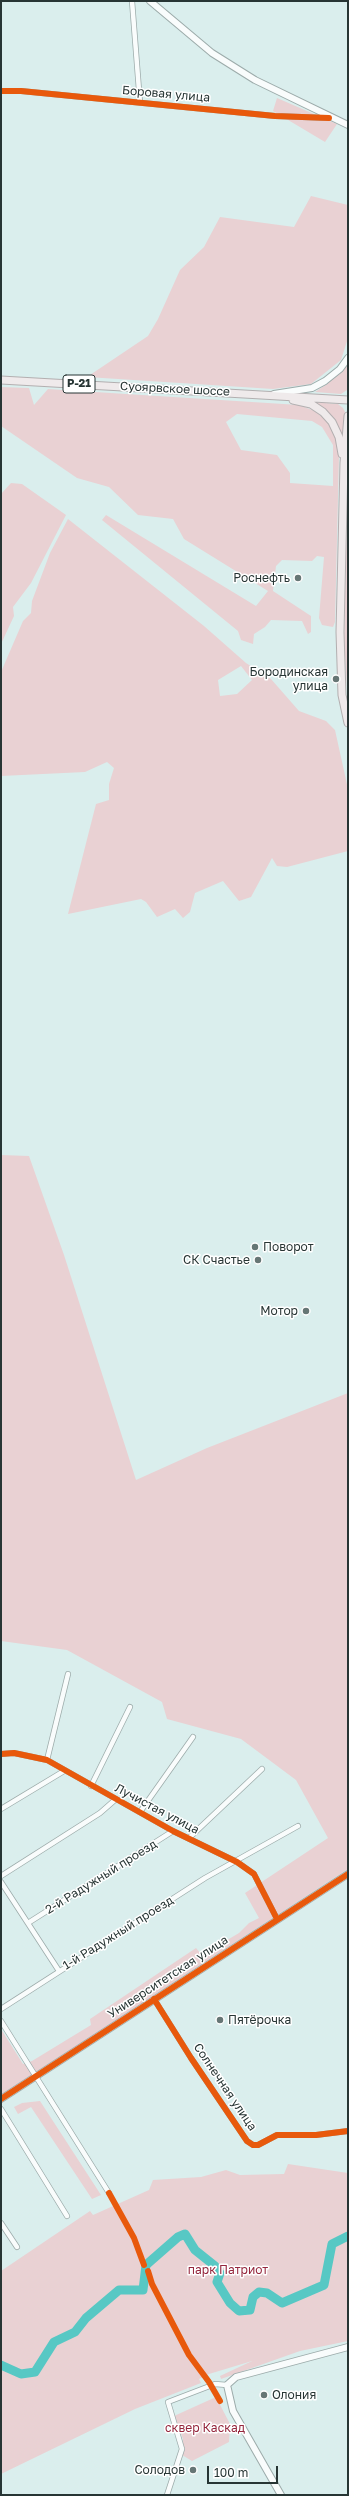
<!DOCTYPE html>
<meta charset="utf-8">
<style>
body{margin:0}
#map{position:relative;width:349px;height:2496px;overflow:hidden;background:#daeeed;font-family:"Golos Text",sans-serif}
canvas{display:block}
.frame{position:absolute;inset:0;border:2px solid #273534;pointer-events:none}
.scale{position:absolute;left:207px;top:2466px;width:71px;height:18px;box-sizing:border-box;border:2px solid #273534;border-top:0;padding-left:5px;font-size:12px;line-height:14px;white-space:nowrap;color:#273534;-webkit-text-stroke:3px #fff;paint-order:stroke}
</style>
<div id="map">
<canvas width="349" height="2496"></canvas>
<div class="frame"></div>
<div class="scale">100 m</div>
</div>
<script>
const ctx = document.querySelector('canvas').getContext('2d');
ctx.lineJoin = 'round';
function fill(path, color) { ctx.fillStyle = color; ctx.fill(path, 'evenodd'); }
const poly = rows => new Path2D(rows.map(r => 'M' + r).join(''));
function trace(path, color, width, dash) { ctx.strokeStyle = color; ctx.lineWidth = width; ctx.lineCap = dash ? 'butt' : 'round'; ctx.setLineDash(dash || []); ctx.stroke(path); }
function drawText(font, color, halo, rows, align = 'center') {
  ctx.font = font + ' "Golos Text",sans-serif'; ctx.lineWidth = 3; ctx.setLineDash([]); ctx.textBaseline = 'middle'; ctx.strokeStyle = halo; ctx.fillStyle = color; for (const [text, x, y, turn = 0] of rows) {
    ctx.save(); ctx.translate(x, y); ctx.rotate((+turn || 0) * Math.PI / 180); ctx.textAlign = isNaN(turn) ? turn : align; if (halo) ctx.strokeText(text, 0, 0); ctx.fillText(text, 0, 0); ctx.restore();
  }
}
const green = poly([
 [277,98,337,124,325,142,273,111],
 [311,196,348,205,348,338,341,360,311,384,273,389,87,377,148,336,158,319,180,270,204,247,220,217,294,227],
 [348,363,347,390,341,394,315,392,327,384],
 [1,387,29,388,34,405,48,389,299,405,315,411,326,420,335,436,339,455,335,622,333,627,322,625,319,618,324,557,317,556,312,561,282,560,276,566,273,591,311,616,311,632,308,634,302,621,271,620,265,627,254,634,253,644,241,640,238,631,102,520,106,515,256,606,268,591,184,539,173,519,138,515,109,487,77,478,1,426],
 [237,414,312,421,322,427,333,445,333,486,290,483,290,473,277,455,241,450,226,422],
 [312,402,338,404,343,408,345,412,342,438],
 [348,467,348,704,344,639],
 [11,483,22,484,66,515,31,583,13,607,14,616,1,644,1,494],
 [68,519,204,626,246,663,271,679,299,711,326,721,335,730,348,789,348,851,287,867,277,866,272,858,251,897,239,901,223,881,195,893,190,912,183,918,175,909,157,917,146,902,141,899,68,914,96,804,109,800,109,784,114,768,107,762,85,772,1,776,1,672,23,621,31,613,32,601,50,553],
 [241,666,252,680,237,694,220,696,218,680],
 [1,1155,29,1156,64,1255,136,1480,207,1448,348,1393,348,1869,1,2095,1,2029,23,2064,32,2061,91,2025,90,2019,196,1948,202,1955,239,1933,249,1923,259,1918,245,1893,328,1838,296,1780,241,1739,167,1719,162,1702,67,1650,1,1641],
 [40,2101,101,2195,92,2199,31,2107,18,2114,14,2107,22,2103],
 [288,2164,348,2173,348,2341,300,2351,221,2379,220,2376,252,2361,209,2374,199,2379,201,2383,135,2409,1,2474,1,2271,90,2211,93,2215,149,2190,153,2180,201,2177,226,2170,240,2175,284,2174],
 [216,2397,230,2424,229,2442,192,2461,182,2455,183,2439,174,2416]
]);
const river = poly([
 [1,2365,21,2374,35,2372,54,2342,75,2332,86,2318,119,2290,143,2290,146,2265,178,2237,185,2234,195,2250,215,2266,220,2273,217,2282,230,2303,239,2311,250,2310,253,2297,259,2292,267,2293,282,2303,324,2285,332,2244,348,2236]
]);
const street = poly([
 [132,1,140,103],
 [1,91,21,91,275,116,329,118],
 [1,1754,14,1753,47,1760,173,1831,237,1862,254,1874,277,1919],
 [47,1760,68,1674],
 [91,1786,130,1707],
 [1,1809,64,1771],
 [140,1812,193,1737],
 [189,1838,262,1769],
 [1,1876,100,1813,116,1799],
 [1,1882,59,1971],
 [28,1923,173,1831],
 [154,1999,191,2058,247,2141,253,2145,258,2145,277,2135,316,2135,348,2131],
 [1,2009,205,1878,298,1826],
 [1,2021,109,2193],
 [1,2109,67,2216],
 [1,2223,17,2247],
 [167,2495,182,2449,168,2402,215,2384,227,2385]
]);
const secondary = poly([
 [150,1,212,53,255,80,348,125],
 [274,394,312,388,325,381,340,369,348,358],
 [1,2099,348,1874],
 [281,2495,233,2411,227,2385,236,2377,348,2347]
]);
const primary = poly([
 [1,380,348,400],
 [293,400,311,404,323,412,332,422,339,437,342,454],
 [348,416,344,463,340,632,342,695,348,723]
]);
const cycleway = poly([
 [1,91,21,91,275,116,329,118],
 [1,1754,14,1753,47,1760,173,1831,237,1862,254,1874,277,1919],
 [154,1999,191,2058,247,2141,253,2145,258,2145,277,2135,316,2135,348,2131],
 [1,2099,348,1874],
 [109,2193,134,2238,144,2265],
 [148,2271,152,2284,189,2355,209,2382,220,2401]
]);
const markers = [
 [298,578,4,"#667675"],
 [336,679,4,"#667675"],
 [255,1247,4,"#667675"],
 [258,1260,4,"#667675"],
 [306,1311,4,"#667675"],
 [220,2020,4,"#667675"],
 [264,2395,4,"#667675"],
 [193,2470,4,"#667675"]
];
const shields = [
 [79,384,32]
];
const shieldNames = [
 ["Р-21",79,384]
];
const streetNames = [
 ["Боровая улица",166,94,5],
 ["Суоярвское шоссе",175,389,3],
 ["Лучистая улица",157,1809,28],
 ["2-й Радужный проезд",101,1877,-32],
 ["1-й Радужный проезд",118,1933,-32],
 ["Университетская улица",168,1977,-33],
 ["Солнечная улица",225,2087,56]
];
const poiNames = [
 ["Роснефть",290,578],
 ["Бородинская",328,672],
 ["улица",328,686],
 ["Поворот",263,1247,"left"],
 ["СК Счастье",250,1260],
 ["Мотор",298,1311],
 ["Пятёрочка",228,2020,"left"],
 ["Олония",272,2395,"left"],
 ["Солодов",185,2470]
];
const parkNames = [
 ["парк Патриот",228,2270],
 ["сквер Каскад",205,2428]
];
fill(green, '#e9d1d3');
trace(river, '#57c8c4', 9);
trace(street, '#9cabaa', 6);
trace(secondary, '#9cabaa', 8);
trace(primary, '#b3afb0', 9);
trace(street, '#f9fcfc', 4.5);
trace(secondary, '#f9fcfc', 6);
trace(primary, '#efeaeb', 7);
trace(cycleway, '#e8590c', 6);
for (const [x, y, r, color] of markers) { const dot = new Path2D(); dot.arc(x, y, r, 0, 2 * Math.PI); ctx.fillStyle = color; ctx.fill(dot); trace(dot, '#fff', 1.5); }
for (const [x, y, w] of shields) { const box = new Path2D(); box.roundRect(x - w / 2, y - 9, w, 18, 3); ctx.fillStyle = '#fff'; ctx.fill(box); trace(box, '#273534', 1); }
drawText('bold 11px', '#273534', null, shieldNames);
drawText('12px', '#273534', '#fff', streetNames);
drawText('12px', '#273534', '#fff', poiNames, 'right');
drawText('12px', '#95263d', '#fff', parkNames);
</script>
